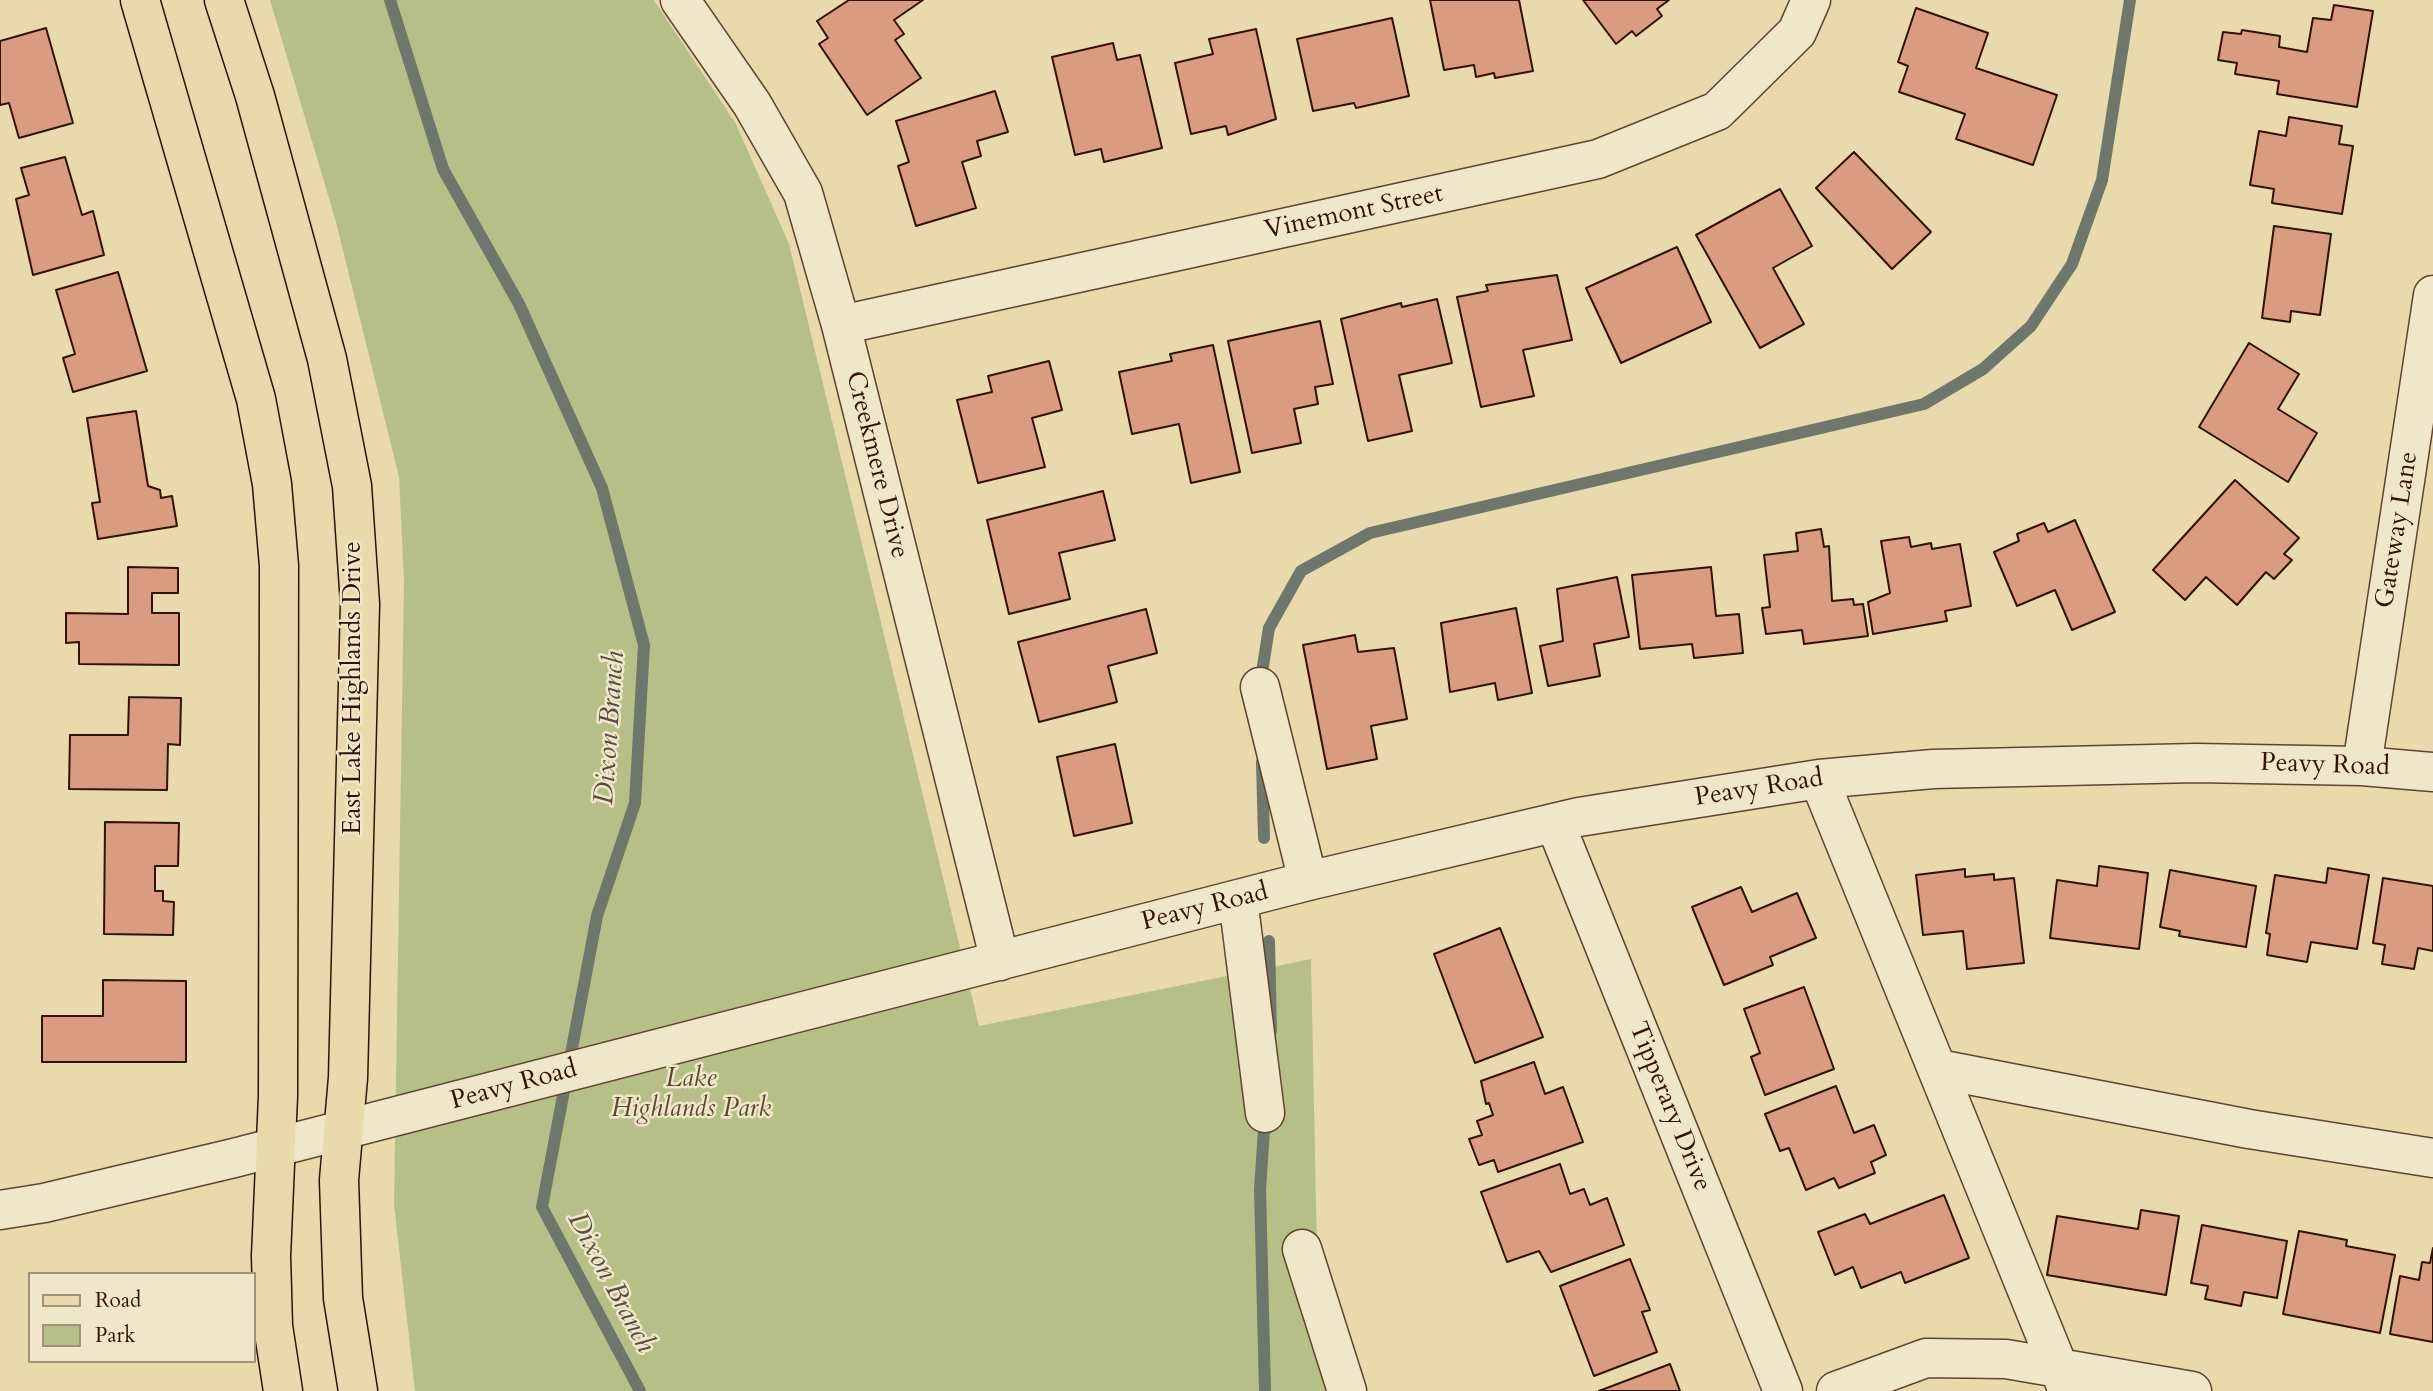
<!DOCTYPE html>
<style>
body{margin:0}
#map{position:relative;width:2433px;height:1391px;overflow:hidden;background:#e8daac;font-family:Cardo,serif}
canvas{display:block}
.legend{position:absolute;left:28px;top:1272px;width:228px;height:91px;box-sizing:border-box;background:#f0e7c9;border:2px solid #a4917b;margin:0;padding:9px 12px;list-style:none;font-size:21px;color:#321106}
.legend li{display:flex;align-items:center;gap:14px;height:35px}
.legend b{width:35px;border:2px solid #a4917b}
</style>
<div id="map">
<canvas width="2433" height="1391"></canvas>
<ul class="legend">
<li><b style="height:9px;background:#e8daac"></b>Road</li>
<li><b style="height:19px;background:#b7bf89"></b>Park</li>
</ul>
</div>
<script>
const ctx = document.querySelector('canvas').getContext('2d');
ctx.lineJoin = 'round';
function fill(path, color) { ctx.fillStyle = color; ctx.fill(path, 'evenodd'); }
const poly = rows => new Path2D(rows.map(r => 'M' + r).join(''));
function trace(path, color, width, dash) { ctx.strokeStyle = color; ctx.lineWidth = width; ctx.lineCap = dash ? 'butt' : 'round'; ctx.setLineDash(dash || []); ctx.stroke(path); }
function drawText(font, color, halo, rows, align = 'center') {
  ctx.font = font + ' Cardo,serif'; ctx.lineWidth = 5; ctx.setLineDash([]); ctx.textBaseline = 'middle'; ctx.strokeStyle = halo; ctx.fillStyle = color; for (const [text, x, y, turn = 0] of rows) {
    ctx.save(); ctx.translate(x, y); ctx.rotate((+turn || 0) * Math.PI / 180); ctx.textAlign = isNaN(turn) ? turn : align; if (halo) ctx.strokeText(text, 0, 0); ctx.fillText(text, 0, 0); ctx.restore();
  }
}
const green = poly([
 [270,0,654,0,736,124,789,244,979,1026,1311,959,1317,1253,1356,1391,415,1391,394,1204,404,581,399,477,336,222]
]);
const stream = poly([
 [390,0,443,169,519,304,602,488,644,645,635,803,597,916,542,1207,640,1391],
 [1260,685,1269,628,1301,571,1370,533,1924,404,1983,369,2031,326,2072,264,2102,180,2130,0],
 [1262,762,1264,838],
 [1269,941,1271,1031],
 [1265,1391,1260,1189,1265,1116]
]);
const building = poly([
 [849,0,923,0,894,20,904,34,895,40,921,78,867,115,819,44,828,38,817,21,849,0],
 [1430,0,1519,0,1533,71,1495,78,1494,73,1476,77,1474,65,1444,70,1430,0],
 [1583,0,1669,0,1657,9,1662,16,1636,36,1632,31,1616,44,1583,0],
 [2334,5,2373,11,2357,107,2277,94,2279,81,2235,74,2237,63,2218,60,2223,32,2241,34,2242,30,2280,36,2279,47,2307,52,2313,18,2331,20,2334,5],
 [1916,8,1988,33,1976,68,2057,95,2033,165,1956,139,1965,114,1899,92,1908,66,1898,62,1916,8],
 [1392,18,1409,96,1356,108,1354,103,1313,111,1297,39,1392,18],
 [46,28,73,123,19,138,9,103,0,105,0,41,46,28],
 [1256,29,1276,119,1228,135,1226,126,1191,134,1175,63,1213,54,1209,39,1256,29],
 [1113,43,1117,60,1140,55,1162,148,1104,162,1101,149,1075,155,1052,57,1113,43],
 [995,91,1008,132,977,141,981,156,962,162,976,208,916,226,898,166,909,162,896,121,995,91],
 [2289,117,2342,126,2339,144,2353,146,2342,214,2272,203,2274,189,2250,185,2259,131,2286,136,2289,117],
 [1854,152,1931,232,1892,269,1816,188,1854,152],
 [65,157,82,215,93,211,104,255,33,275,16,199,29,195,21,168,65,157],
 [1780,189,1812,246,1773,268,1804,324,1760,348,1696,235,1780,189],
 [2274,226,2331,234,2320,315,2291,311,2290,322,2262,318,2274,226],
 [1677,247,1711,322,1621,363,1586,288,1677,247],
 [118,272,147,371,73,392,63,358,75,354,56,290,118,272],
 [1557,275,1572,340,1523,350,1534,396,1481,407,1457,297,1488,291,1486,285,1557,275],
 [1437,299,1452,363,1399,375,1412,431,1368,441,1341,319,1401,303,1402,307,1437,299],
 [1320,321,1333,384,1315,387,1318,404,1294,409,1301,443,1252,453,1228,341,1320,321],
 [2249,343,2299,374,2278,409,2317,433,2288,482,2199,427,2249,343],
 [1213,345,1240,472,1191,483,1179,424,1132,434,1119,372,1172,361,1170,354,1213,345],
 [1049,361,1062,410,1032,418,1045,467,978,483,957,400,992,392,988,376,1049,361],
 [136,411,148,486,160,490,161,498,172,496,177,526,98,539,92,503,100,502,87,418,136,411],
 [2235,480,2299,538,2284,554,2292,560,2274,579,2266,572,2237,605,2206,577,2185,600,2153,570,2235,480],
 [1103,491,1115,540,1059,553,1070,599,1009,614,987,520,1103,491],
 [2075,520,2115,612,2072,630,2055,590,2017,606,1994,552,2019,541,2017,534,2044,523,2048,532,2075,520],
 [1821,529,1824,547,1829,546,1832,601,1853,599,1854,605,1863,604,1868,636,1804,644,1802,630,1766,634,1762,608,1770,607,1764,555,1798,551,1796,533,1821,529],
 [1909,537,1911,547,1931,543,1932,549,1960,544,1971,606,1945,611,1947,621,1873,634,1868,602,1890,593,1881,541,1909,537],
 [128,567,178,568,178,593,152,593,152,613,179,613,179,665,79,664,79,642,66,643,66,613,128,614,128,567],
 [1711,567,1716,616,1739,614,1743,653,1694,658,1692,644,1640,649,1632,575,1711,567],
 [1617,577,1629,637,1594,644,1600,676,1548,686,1540,646,1563,641,1557,589,1617,577],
 [1516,608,1532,693,1498,700,1495,683,1450,692,1441,623,1516,608],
 [1146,609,1157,653,1108,666,1117,702,1039,722,1018,642,1146,609],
 [1355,635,1358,652,1394,648,1407,719,1371,726,1377,759,1327,769,1303,645,1355,635],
 [129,697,181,698,180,745,168,744,167,790,69,789,70,735,128,735,129,697],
 [1115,744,1132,823,1074,836,1057,757,1115,744],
 [105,822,179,823,178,866,155,866,155,891,163,891,163,901,174,902,173,935,104,934,105,822],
 [2099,866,2148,873,2139,949,2050,938,2057,880,2097,886,2099,866],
 [2328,868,2369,875,2357,949,2311,942,2307,962,2267,955,2270,934,2266,933,2275,875,2326,883,2328,868],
 [1965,869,1965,877,1994,874,1994,880,2014,878,2024,963,1967,969,1963,931,1923,935,1916,875,1965,869],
 [2170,870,2256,886,2246,947,2179,936,2180,931,2160,927,2170,870],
 [2383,878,2433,886,2433,951,2418,948,2414,969,2382,964,2385,945,2373,943,2383,878],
 [1741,887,1752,912,1797,893,1816,938,1770,957,1773,965,1724,985,1692,907,1741,887],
 [1500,928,1543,1037,1475,1063,1434,954,1500,928],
 [103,980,186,981,186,1062,42,1062,42,1016,103,1016,103,980],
 [1804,987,1834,1069,1765,1095,1751,1057,1760,1053,1744,1009,1804,987],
 [1534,1062,1545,1094,1563,1087,1583,1142,1498,1172,1494,1160,1479,1165,1469,1139,1482,1135,1477,1121,1493,1115,1489,1103,1486,1104,1481,1081,1534,1062],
 [1836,1086,1854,1133,1874,1125,1886,1155,1871,1162,1875,1173,1839,1188,1834,1178,1806,1190,1789,1148,1780,1151,1765,1114,1836,1086],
 [1560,1164,1570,1194,1584,1189,1590,1205,1607,1198,1624,1245,1551,1272,1539,1251,1507,1262,1481,1192,1560,1164],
 [1944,1195,1969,1258,1905,1283,1901,1272,1861,1288,1853,1267,1835,1275,1818,1232,1865,1214,1870,1224,1944,1195],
 [2141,1210,2179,1216,2166,1295,2047,1275,2057,1216,2138,1229,2141,1210],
 [2202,1225,2287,1241,2277,1298,2244,1292,2241,1306,2205,1299,2208,1286,2191,1283,2202,1225],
 [2299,1231,2347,1240,2346,1246,2395,1255,2380,1333,2283,1314,2299,1231],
 [2433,1248,2433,1342,2390,1334,2400,1276,2419,1280,2422,1262,2430,1263,2433,1248],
 [1630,1259,1650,1310,1642,1312,1657,1352,1594,1376,1560,1286,1630,1259],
 [1670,1364,1680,1391,1599,1391,1670,1364]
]);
const minor = poly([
 [680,0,752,104,803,193,841,325,1000,961],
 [841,325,1598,159,1717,111,1797,32,1811,0],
 [1260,687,1308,881],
 [2362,766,2433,295],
 [1819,779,2068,1391],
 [1555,823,1783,1391],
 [1238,899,1265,1113],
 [1938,1069,2249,1129,2433,1158],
 [0,1210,44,1203,234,1158,1308,881,1579,817,1819,779,1933,769,2196,763,2362,766,2433,772],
 [1302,1249,1347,1391],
 [1836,1391,1926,1358,2006,1359,2192,1391]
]);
const major = poly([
 [140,0,256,399,272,484,279,566,278,1096,271,1256,273,1326,283,1391],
 [224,0,255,96,327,359,352,486,360,604,348,1078,339,1180,343,1298,358,1391]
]);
const streetNames = [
 ["Vinemont Street",1354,213,-12],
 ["Creekmere Drive",876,465,76],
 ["Gateway Lane",2398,530,-81],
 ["East Lake Highlands Drive",354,688,-90],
 ["Peavy Road",2325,766,2],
 ["Peavy Road",1759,789,-9],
 ["Peavy Road",1205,908,-14],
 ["Peavy Road",514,1086,-15],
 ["Tipperary Drive",1669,1107,68]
];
const parkNames = [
 ["Lake",691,1080],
 ["Highlands Park",691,1110]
];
const waterNames = [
 ["Dixon Branch",611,728,-86],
 ["Dixon Branch",610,1283,62]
];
fill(green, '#b7bf89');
trace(stream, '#6f766b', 12);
fill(building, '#d99c81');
trace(building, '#321106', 2);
trace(minor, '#604330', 41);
trace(major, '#321106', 41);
trace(minor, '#f0e7c9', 38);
trace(major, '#e8daac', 38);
drawText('26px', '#321106', '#f0e7c9', streetNames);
drawText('italic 26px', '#5a452d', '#f0e7c9', parkNames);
drawText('italic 28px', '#564c41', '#f0e7c9', waterNames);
</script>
